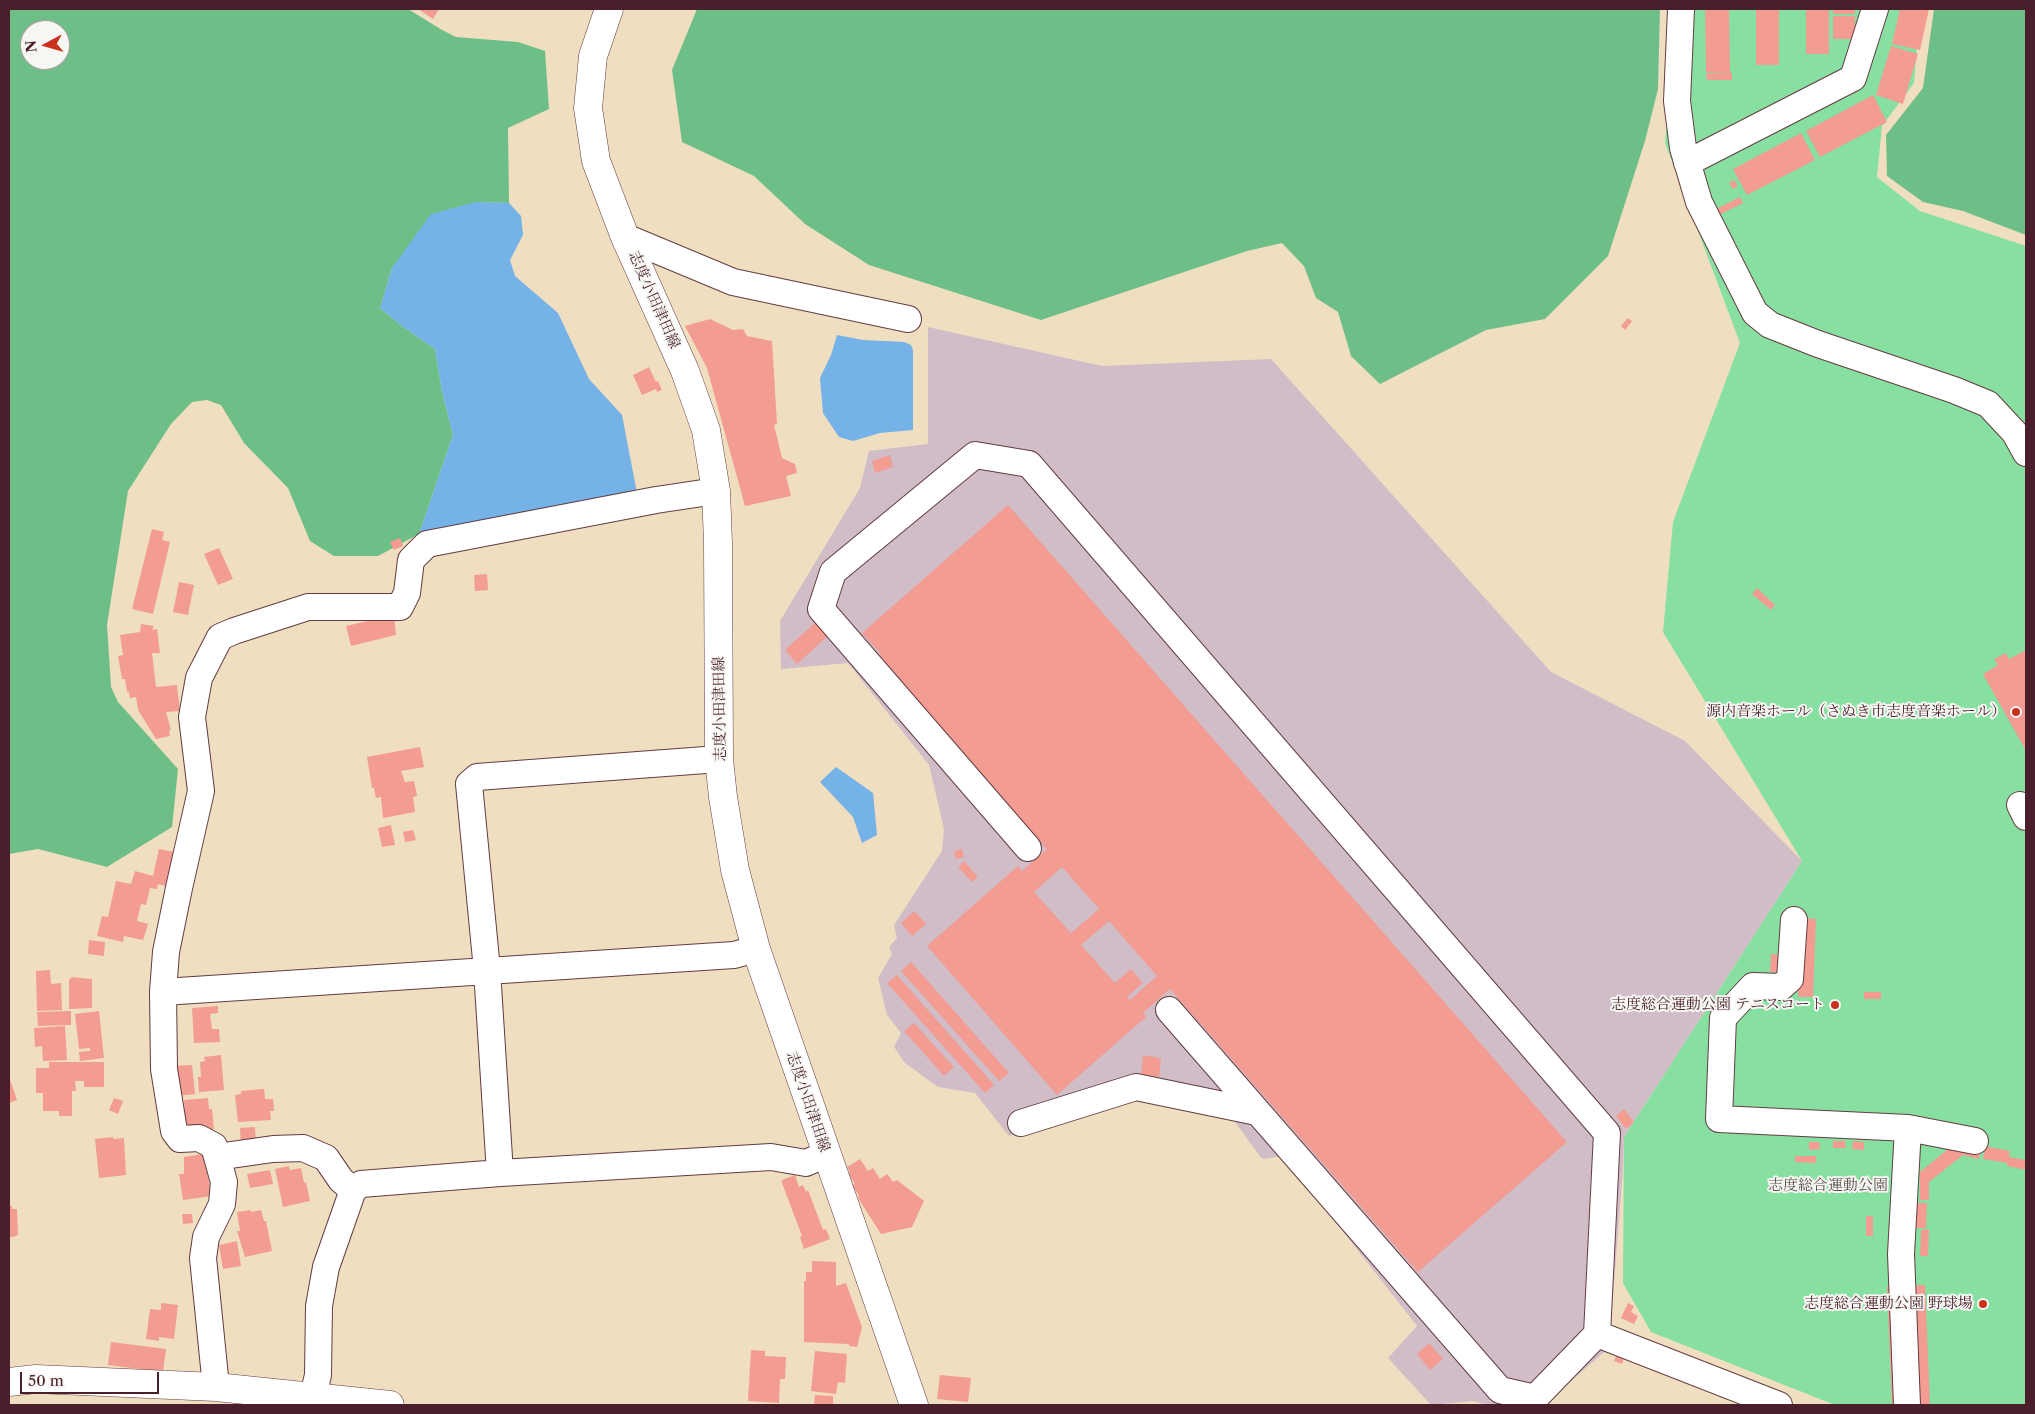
<!DOCTYPE html>
<meta charset="utf-8">
<style>
body{margin:0}
#map{position:relative;width:2035px;height:1414px;overflow:hidden;background:#f0dec0;font-family:"Libre Caslon Text",serif}
canvas{display:block}
.frame{position:absolute;inset:0;border:10px solid #4a1f2b;pointer-events:none}
.north{position:absolute;left:20px;top:20px;width:50px;height:50px;box-sizing:border-box;background:#f6f6f2;border:1px solid #b1a0a2;border-radius:50%;rotate:264deg;font-size:14px;font-weight:700;line-height:20px;text-align:center;color:#4a1f2b}
.north::after{content:'';display:block;margin:auto;width:18px;height:22px;background:#c8321e;clip-path:polygon(50% 0,100% 100%,50% 72%,0 100%)}
.scale{position:absolute;left:20px;top:1372px;width:139px;height:22px;box-sizing:border-box;border:2px solid #4a1f2b;border-top:0;padding-left:6px;font-size:15px;line-height:18px;white-space:nowrap;color:#4a1f2b;-webkit-text-stroke:4px #f6f6f2;paint-order:stroke}
</style>
<div id="map">
<canvas width="2035" height="1414"></canvas>
<div class="frame"></div>
<div class="north">N</div>
<div class="scale">50 m</div>
</div>
<script>
const ctx = document.querySelector('canvas').getContext('2d');
ctx.lineJoin = 'round';
function fill(path, color) { ctx.fillStyle = color; ctx.fill(path, 'evenodd'); }
const poly = rows => new Path2D(rows.map(r => 'M' + r).join(''));
function trace(path, color, width, dash) { ctx.strokeStyle = color; ctx.lineWidth = width; ctx.lineCap = dash ? 'butt' : 'round'; ctx.setLineDash(dash || []); ctx.stroke(path); }
function drawText(font, color, halo, rows, align = 'center') {
  ctx.font = font + ' "Libre Caslon Text","Noto Serif JP",serif'; ctx.lineWidth = 4; ctx.setLineDash([]); ctx.textBaseline = 'middle'; ctx.strokeStyle = halo; ctx.fillStyle = color; for (const [text, x, y, turn = 0] of rows) {
    ctx.save(); ctx.translate(x, y); ctx.rotate((+turn || 0) * Math.PI / 180); ctx.textAlign = isNaN(turn) ? turn : align; if (halo) ctx.strokeText(text, 0, 0); ctx.fillText(text, 0, 0); ctx.restore();
  }
}
const industrial = poly([
 [928,327,1102,366,1271,359,1551,672,1685,741,1802,861,1624,1137,1623,1169,1609,1348,1544,1404,1488,1405,1473,1401,1431,1405,1388,1358,1417,1326,1284,1156,1262,1159,1229,1114,1134,1098,1009,1136,975,1093,938,1087,905,1063,894,1047,901,1033,887,1015,878,978,892,954,889,947,897,938,894,925,942,851,944,829,929,765,848,663,781,669,780,621,860,488,869,451,928,444]
]);
const green = poly([
 [1676,9,1920,9,1914,83,1882,126,1877,177,1920,211,2026,246,2026,1405,1835,1405,1651,1332,1623,1283,1624,1137,1802,861,1663,632,1673,522,1740,343,1665,143]
]);
const forest = poly([
 [9,9,408,9,442,30,456,37,518,42,545,51,549,109,508,128,509,203,476,202,392,268,380,308,402,326,435,349,442,391,453,435,419,534,378,556,334,556,310,541,288,488,244,443,221,405,207,400,192,402,171,424,128,491,107,625,111,687,118,702,178,769,172,827,107,867,38,849,9,854],
 [30,30,60,30,60,60,30,60],
 [697,9,1660,9,1658,89,1645,141,1608,256,1545,319,1486,330,1380,384,1351,356,1338,312,1316,298,1304,266,1282,243,1247,251,1041,320,869,265,805,224,754,176,682,142,672,70],
 [1934,9,2026,9,2026,235,1963,211,1923,202,1887,176,1886,135,1923,88]
]);
const water = poly([
 [476,202,509,203,521,216,523,235,510,260,515,276,558,313,589,379,622,415,637,493,419,534,453,435,442,391,435,349,402,326,380,308,392,268,431,214],
 [837,335,863,340,904,342,911,345,913,350,913,430,880,433,853,441,839,437,823,413,820,378,831,355],
 [836,767,873,793,877,835,862,843,853,817,820,782]
]);
const building = poly([
 [418,9,439,9,433,19],
 [1705,9,1729,9,1730,73,1706,73],
 [1756,9,1779,9,1779,65,1756,65],
 [1806,9,1829,9,1829,54,1806,54],
 [1833,9,1855,9,1855,14,1833,14],
 [1900,9,1929,9,1920,50,1892,44],
 [1833,16,1855,16,1855,39,1833,39],
 [1891,46,1918,54,1903,104,1876,95],
 [1732,73,1732,80,1707,80,1706,74],
 [1873,95,1887,122,1820,157,1806,131],
 [1801,133,1815,160,1747,195,1733,169],
 [1734,180,1738,186,1733,189,1729,183],
 [1740,197,1743,203,1717,216,1714,210],
 [1628,318,1632,321,1625,330,1621,326],
 [710,319,733,330,743,329,747,336,772,341,777,424,774,425,782,458,795,464,797,473,786,476,791,496,745,506,707,368,685,326],
 [649,367,656,382,658,381,662,390,657,392,656,389,642,395,633,375],
 [890,455,893,467,875,473,872,461],
 [1008,505,1567,1142,1418,1272,1170,989,1143,1013,1146,1017,1057,1095,927,946,1018,866,1022,871,1047,849,878,657,881,654,862,633],
 [1062,867,1099,909,1071,933,1034,892],
 [1109,921,1157,976,1130,1000,1127,997,1143,983,1131,969,1115,983,1081,945],
 [152,529,164,532,162,540,170,542,153,614,132,609],
 [400,538,403,546,394,550,390,542],
 [219,548,233,579,218,585,204,554],
 [487,574,488,590,475,591,474,575],
 [179,582,194,585,188,615,173,612],
 [1757,588,1775,605,1771,610,1752,594],
 [394,615,396,635,351,646,346,626],
 [818,620,830,634,797,664,785,650],
 [141,624,154,626,152,630,157,629,160,653,152,653,156,687,177,685,180,711,166,712,171,730,169,730,170,736,156,739,138,710,136,697,130,698,129,692,127,692,125,679,122,679,118,656,123,655,120,635,140,632],
 [2026,650,2026,751,1983,674,1998,665,1994,659,2006,653,2009,659],
 [420,747,424,767,401,771,405,782,414,781,417,796,413,797,415,812,383,818,381,797,376,798,374,788,372,788,367,757],
 [391,825,395,845,382,847,378,828],
 [413,830,416,840,405,842,403,832],
 [159,849,174,852,166,886,158,884,157,889,150,888,146,905,141,904,137,921,148,924,143,940,124,936,123,942,97,936,102,916,108,917,116,881,131,884,135,871,153,876],
 [962,849,964,857,956,859,954,851],
 [964,861,978,877,972,882,958,867],
 [914,911,926,924,912,936,901,923],
 [1802,918,1816,919,1813,997,1798,997],
 [89,940,105,942,104,956,88,954],
 [1771,954,1786,955,1785,972,1770,972],
 [911,962,1009,1073,999,1081,901,971],
 [50,970,51,984,61,983,62,1010,37,1011,36,971],
 [897,975,994,1085,985,1093,887,983],
 [71,977,92,979,92,1008,69,1009,69,979,71,979],
 [1864,992,1881,992,1881,999,1864,999],
 [218,1006,218,1013,210,1014,212,1029,219,1029,220,1042,194,1043,192,1008],
 [71,1011,71,1025,38,1026,37,1012],
 [99,1011,104,1058,80,1061,79,1052,90,1051,90,1048,79,1049,75,1014],
 [914,1023,954,1067,944,1076,904,1031],
 [65,1026,67,1060,43,1061,42,1046,35,1047,34,1028],
 [221,1055,224,1090,199,1092,198,1077,201,1077,200,1062,205,1061,204,1057],
 [1147,1055,1161,1059,1159,1077,1141,1075,1143,1056,1146,1057],
 [49,1062,104,1062,104,1087,84,1087,84,1081,75,1081,76,1091,72,1091,72,1116,59,1116,59,1111,43,1111,43,1093,36,1093,36,1068,49,1068],
 [192,1065,195,1094,175,1096,173,1066],
 [9,1077,17,1100,9,1103],
 [264,1089,265,1099,273,1099,274,1111,270,1111,271,1120,238,1122,235,1095,241,1094,242,1103,241,1091],
 [114,1098,123,1101,118,1114,109,1110],
 [208,1098,209,1109,212,1109,214,1129,186,1131,184,1100],
 [1624,1109,1634,1122,1626,1129,1616,1116],
 [255,1127,256,1144,241,1145,240,1128],
 [113,1137,113,1139,124,1138,126,1175,99,1178,95,1139],
 [1833,1141,1845,1141,1846,1148,1833,1148],
 [1853,1141,1864,1142,1864,1150,1852,1149],
 [1809,1142,1819,1142,1820,1149,1809,1150],
 [1954,1144,1981,1150,1979,1159,1963,1155,1929,1182,1929,1200,1920,1200,1920,1172],
 [1985,1146,2010,1151,2009,1157,2026,1160,2026,1170,2007,1166,2007,1163,1983,1159],
 [203,1154,212,1196,183,1200,179,1174,184,1174,184,1157],
 [1795,1156,1816,1156,1816,1163,1795,1162],
 [860,1159,868,1171,873,1168,880,1179,887,1174,893,1182,897,1180,924,1201,912,1227,881,1234,858,1198,859,1196,852,1185,855,1184,848,1173,850,1172,847,1167],
 [289,1166,290,1170,301,1168,304,1183,306,1182,310,1201,283,1207,275,1169],
 [270,1170,273,1184,250,1188,247,1174],
 [795,1175,799,1187,803,1185,806,1192,808,1190,823,1230,826,1229,830,1239,804,1249,800,1237,802,1236,782,1183,782,1180],
 [1916,1203,1927,1203,1926,1228,1915,1228],
 [9,1206,12,1206,12,1209,17,1209,18,1235,13,1237,9,1237],
 [251,1210,251,1212,261,1210,264,1221,266,1221,272,1251,245,1257,237,1231,240,1231,237,1212],
 [182,1214,192,1214,193,1223,183,1224],
 [1866,1216,1873,1216,1873,1236,1866,1236],
 [1929,1229,1928,1256,1920,1256,1921,1230],
 [237,1241,241,1266,223,1269,219,1245],
 [812,1261,836,1262,836,1286,846,1283,862,1327,857,1347,849,1346,849,1344,804,1342,804,1281,806,1281,806,1272,812,1272],
 [1925,1285,1930,1405,1892,1405,1887,1287],
 [161,1303,178,1305,174,1339,159,1337,159,1341,146,1339,150,1309,161,1310],
 [1628,1303,1634,1306,1631,1312,1638,1316,1634,1324,1621,1318],
 [111,1342,166,1349,163,1372,108,1365],
 [1429,1343,1443,1359,1430,1370,1417,1354],
 [751,1350,765,1351,765,1356,786,1357,785,1379,780,1379,779,1403,748,1401],
 [815,1351,847,1354,845,1383,838,1382,836,1394,811,1391],
 [1618,1352,1625,1355,1622,1364,1614,1361],
 [940,1375,971,1378,968,1402,937,1399],
 [815,1395,833,1396,833,1405,814,1405]
]);
const minor = poly([
 [1681,9,1677,101,1683,148,1699,202,1755,313,1770,325,1818,344,1954,390,1988,404,2015,433,2026,453],
 [1687,163,1853,78,1875,9],
 [625,237,733,282,908,319],
 [2020,805,2026,817],
 [1028,848,821,609,833,572,975,455,1029,464,1607,1133,1597,1334,1535,1398,1500,1390,1169,1010],
 [1794,920,1790,979,1781,987,1753,986,1723,1018,1719,1119,1908,1128,1975,1141],
 [163,992,734,955,756,949],
 [1021,1123,1136,1087,1257,1112],
 [217,1157,273,1149,303,1148,326,1158,341,1180,353,1190,326,1267,319,1306,318,1375,313,1397,305,1405],
 [500,1173,487,970,469,784,477,777,719,759],
 [353,1190,361,1184,500,1173,771,1157,806,1163,826,1154],
 [1597,1334,1779,1405],
 [216,1387,203,1258,206,1237,222,1204,224,1182,214,1146,199,1138,180,1139,174,1131,164,1069,163,992,166,952,179,888,201,791,192,717,199,678,220,637,234,631,308,607,400,607,407,593,411,560,427,544,656,500,716,491],
 [1907,1405,1901,1254,1908,1128]
]);
const major = poly([
 [609,9,593,56,588,108,596,161,625,237,685,371,706,430,716,491,718,543,719,759,723,797,735,870,756,949,914,1405],
 [9,1382,36,1379,216,1387,390,1405]
]);
const markers = [
 [2016,712,5,"#c8321e"],
 [1835,1005,5,"#c8321e"],
 [1983,1304,5,"#c8321e"]
];
const streetNames = [
 ["志度小田津田線",654,300,66],
 ["志度小田津田線",720,709,-91],
 ["志度小田津田線",808,1102,71]
];
const poiNames = [
 ["源内音楽ホール（さぬき市志度音楽ホール）",2006,712],
 ["志度総合運動公園 テニスコート",1825,1005],
 ["志度総合運動公園 野球場",1973,1304]
];
const parkNames = [
 ["志度総合運動公園",1828,1186]
];
fill(industrial, '#d1bdc8');
fill(green, '#88dfa2');
fill(forest, '#6ebe88');
fill(water, '#74b2e7');
fill(building, '#f29c92');
trace(minor, '#633c41', 28);
trace(major, '#633c41', 29);
trace(minor, '#fff', 26);
trace(major, '#fff', 28);
for (const [x, y, r, color] of markers) { const dot = new Path2D(); dot.arc(x, y, r, 0, 2 * Math.PI); ctx.fillStyle = color; ctx.fill(dot); trace(dot, '#f6f6f2', 2); }
drawText('15px', '#4a1f2b', '#f6f6f2', streetNames);
drawText('15px', '#4a1f2b', '#f6f6f2', poiNames, 'right');
drawText('15px', '#5a4f49', '#f6f6f2', parkNames);
</script>
